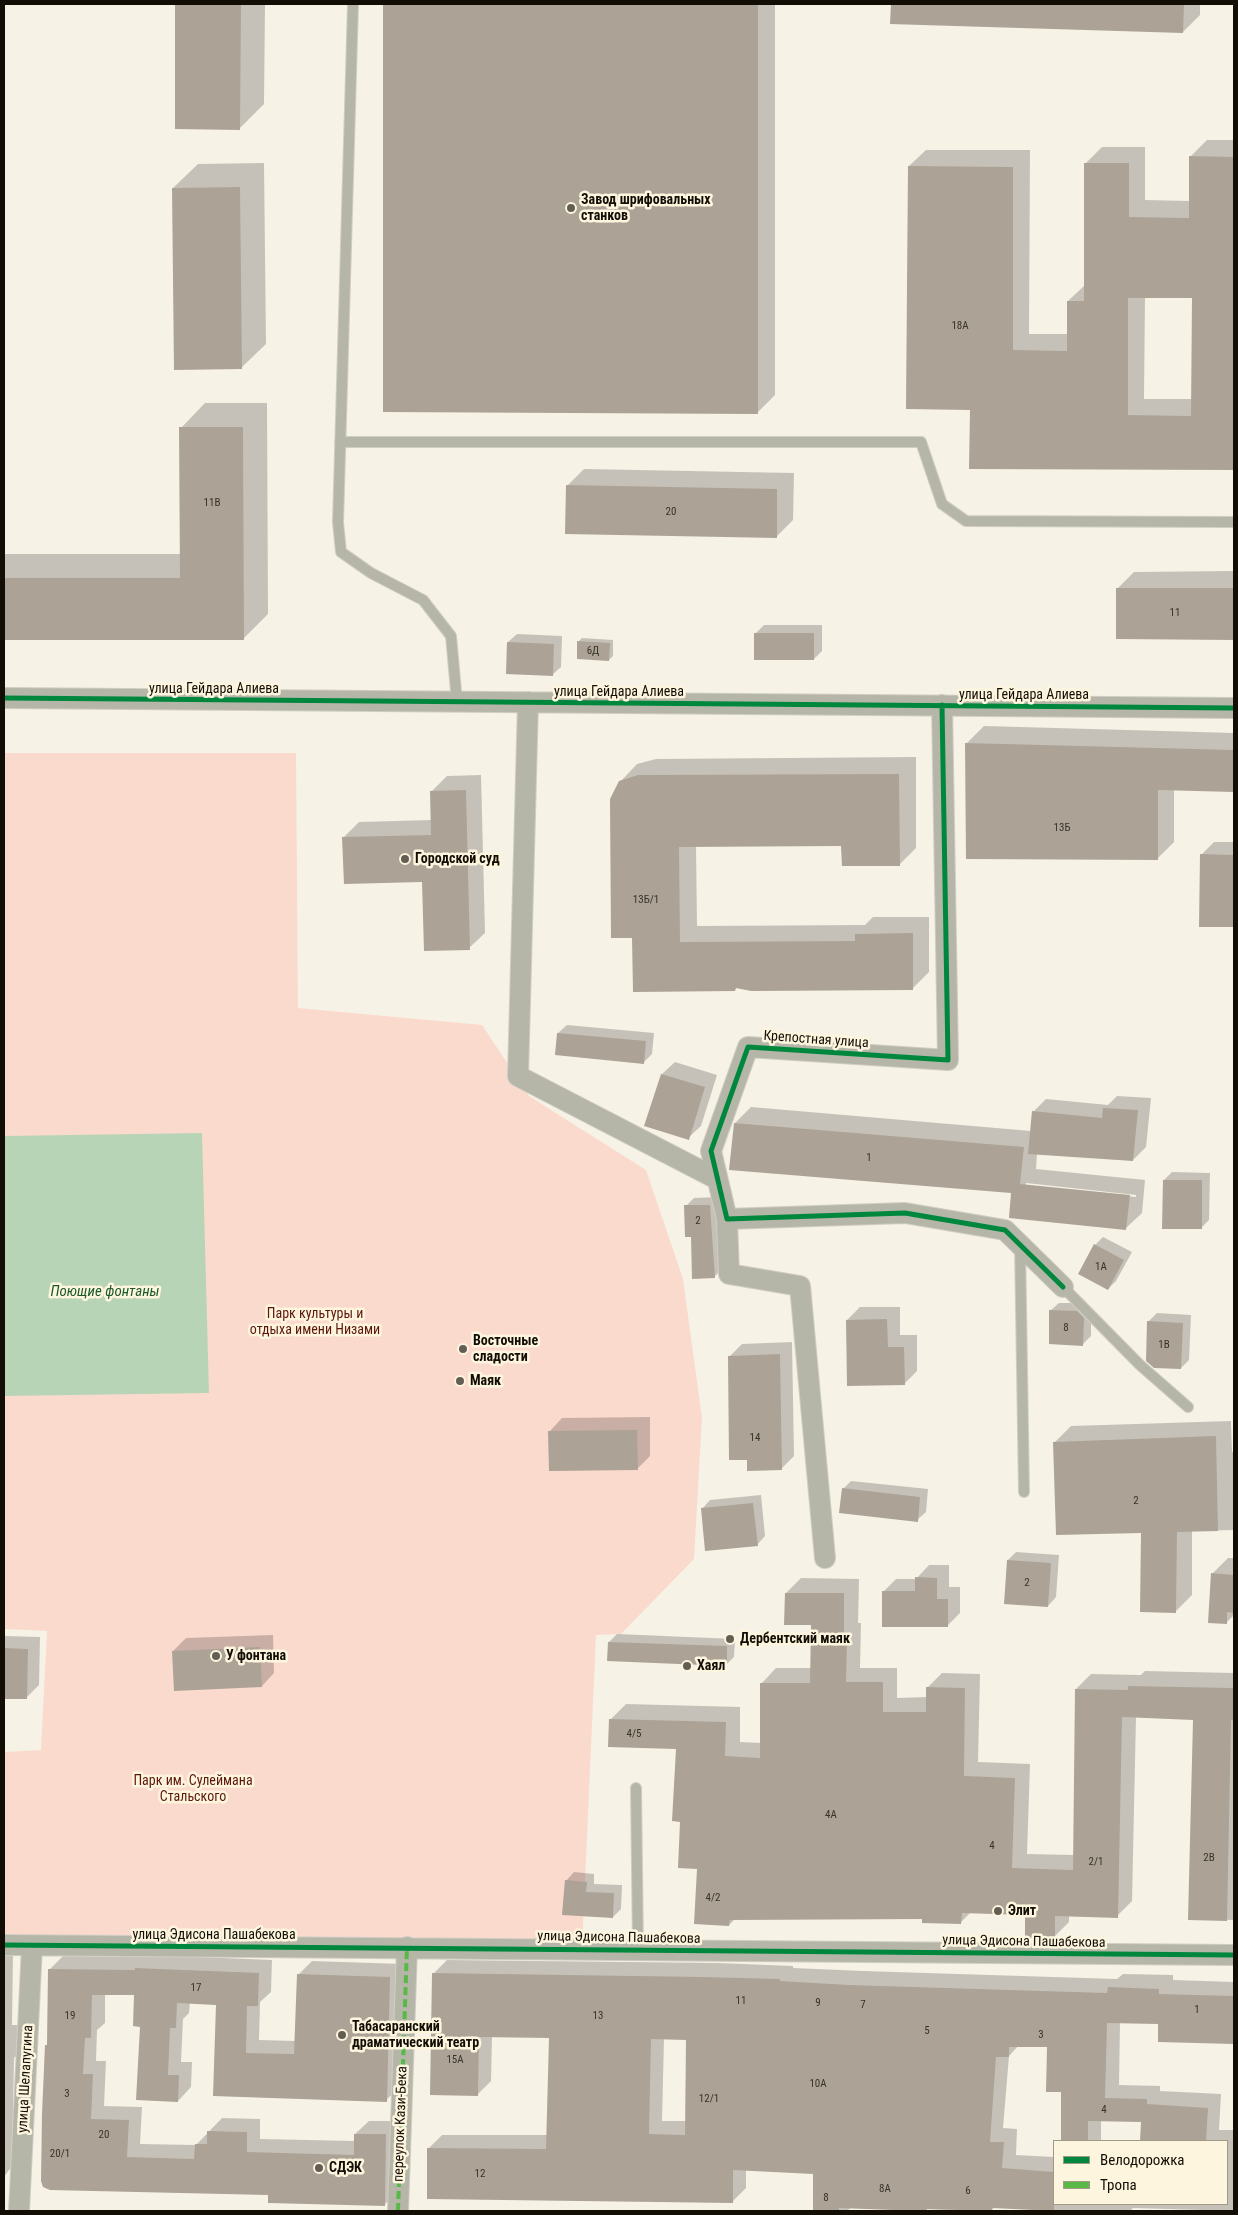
<!DOCTYPE html>
<meta charset="utf-8">
<style>
body{margin:0}
#map{position:relative;width:1238px;height:2215px;overflow:hidden;background:#f7f2e6;font-family:"Roboto Condensed",sans-serif}
canvas{display:block}
.frame{position:absolute;inset:0;border:5px solid #120e05;pointer-events:none}
.legend{position:absolute;left:1053px;top:2140px;width:175px;height:65px;box-sizing:border-box;background:#fef5df;border:1px solid #a09988;margin:0;padding:6px 9px;list-style:none;font-size:15px;color:#120e05}
.legend li{display:flex;align-items:center;gap:10px;height:25px}
.legend b{width:25px;border:1px solid #a09988}
</style>
<div id="map">
<canvas width="1238" height="2215"></canvas>
<div class="frame"></div>
<ul class="legend">
<li><b style="height:6px;background:#00873e"></b>Велодорожка</li>
<li><b style="height:6px;background:#58b947"></b>Тропа</li>
</ul>
</div>
<script>
const ctx = document.querySelector('canvas').getContext('2d');
ctx.lineJoin = 'round';
function fill(path, color) { ctx.fillStyle = color; ctx.fill(path, 'evenodd'); }
const poly = rows => new Path2D(rows.map(r => 'M' + r).join(''));
function trace(path, color, width, dash) { ctx.strokeStyle = color; ctx.lineWidth = width; ctx.lineCap = dash ? 'butt' : 'round'; ctx.setLineDash(dash || []); ctx.stroke(path); }
function drawText(font, color, halo, rows, align = 'center') {
  ctx.font = font + ' "Roboto Condensed",sans-serif'; ctx.lineWidth = 5; ctx.setLineDash([]); ctx.textBaseline = 'middle'; ctx.strokeStyle = halo; ctx.fillStyle = color; for (const [text, x, y, turn = 0] of rows) {
    ctx.save(); ctx.translate(x, y); ctx.rotate((+turn || 0) * Math.PI / 180); ctx.textAlign = isNaN(turn) ? turn : align; if (halo) ctx.strokeText(text, 0, 0); ctx.fillText(text, 0, 0); ctx.restore();
  }
}
const green = poly([
 [4,753,296,753,298,1008,482,1025,529,1096,646,1170,683,1279,702,1418,694,1559,621,1634,596,1635,582,1949,4,1944,4,1752,41,1750,47,1631,4,1629]
]);
const water = poly([
 [202,1133,209,1393,4,1396,4,1136]
]);
const shadow = poly([
 [177,4,265,4,264,104,240,128,176,128],
 [384,4,775,4,775,395,758,412,385,411],
 [892,4,1200,4,1200,15,1183,32,892,22],
 [1207,140,1234,140,1234,469,971,468,971,409,909,166,926,150,1030,150,1029,334,1068,334,1068,301,1085,285,1085,164,1102,147,1145,147,1145,200,1190,201,1190,157],
 [1145,296,1193,297,1193,399,1144,399],
 [264,163,266,344,241,368,173,188,198,164],
 [205,403,267,403,268,614,244,638,4,639,4,405,5,554,181,554,181,428],
 [584,469,794,473,793,520,776,537,567,486],
 [1234,571,1234,638,1117,637,1117,589,1134,572],
 [764,625,822,625,822,651,814,659,756,633],
 [517,634,562,636,561,667,552,675,508,642],
 [582,638,613,640,613,656,609,660,578,642],
 [984,726,1234,733,1234,790,1174,789,1174,842,1157,859,967,743],
 [916,757,916,848,900,864,843,844,696,846,697,926,865,925,873,917,929,917,929,972,912,989,737,987,734,990,633,936,620,782,637,764,656,759],
 [481,775,485,933,469,948,423,881,344,837,359,822,432,820,431,792,447,776],
 [1214,842,1234,842,1234,926,1200,925,1201,855],
 [567,1025,654,1033,652,1054,644,1062,558,1033],
 [675,1062,717,1075,701,1126,688,1138,662,1074],
 [1117,1096,1151,1098,1146,1147,1133,1160,1037,1154,1036,1169,1145,1180,1142,1213,1126,1228,1013,1192,735,1123,751,1107,1031,1131,1033,1112,1046,1099,1108,1105],
 [1026,1183,1136,1195,1136,1197,1026,1186],
 [1172,1172,1210,1173,1209,1220,1201,1228,1164,1180],
 [718,1197,722,1269,714,1277,686,1206,694,1198],
 [1103,1237,1132,1252,1116,1281,1108,1289,1095,1245],
 [1059,1303,1086,1303,1091,1309,1091,1336,1083,1344,1050,1311],
 [860,1307,900,1307,900,1335,917,1335,917,1371,904,1384,847,1320],
 [1157,1313,1191,1315,1189,1360,1181,1368,1149,1321],
 [792,1342,794,1456,781,1469,748,1458,730,1356,742,1344],
 [650,1417,650,1456,637,1469,550,1431,562,1418],
 [1231,1421,1232,1452,1234,1452,1234,1530,1192,1531,1192,1595,1176,1611,1143,1532,1055,1442,1071,1426],
 [851,1481,928,1489,926,1512,917,1520,843,1489],
 [761,1495,765,1536,757,1545,702,1509,710,1500],
 [1016,1552,1059,1555,1056,1597,1048,1606,1008,1560],
 [1228,1558,1234,1558,1234,1615,1226,1623,1212,1574],
 [929,1565,949,1565,949,1587,960,1587,960,1613,947,1626,883,1592,896,1579,916,1579],
 [801,1578,859,1579,858,1623,861,1623,860,1668,897,1668,897,1698,927,1697,927,1688,942,1673,980,1674,978,1762,1030,1764,1027,1854,1074,1855,1076,1689,1091,1674,1141,1675,1145,1671,1234,1673,1234,1920,1190,1919,1194,1718,1136,1717,1132,1901,1117,1916,1069,1915,1069,1922,1054,1937,1026,1914,971,1912,961,1922,923,1917,736,1918,729,1925,698,1868,682,1820,678,1748,611,1719,626,1704,740,1707,740,1742,761,1743,761,1684,776,1668,811,1668,812,1624,786,1593],
 [617,1634,735,1639,734,1657,726,1665,609,1642],
 [273,1635,274,1673,262,1686,173,1651,186,1638],
 [4,1636,40,1637,39,1685,26,1698,4,1697],
 [574,1872,594,1874,594,1884,622,1885,621,1909,613,1917,566,1881],
 [4,1952,13,1952,12,2025,21,2025,19,2053,14,2058,12,2166,4,2177],
 [150,1955,272,1960,271,1992,260,2002,259,2040,296,2041,298,1975,312,1961,403,1964,400,2087,386,2100,214,2095,218,2004,190,2002,189,2013,183,2019,181,2062,192,2062,191,2087,178,2101,141,2025,135,1994,105,1994,105,2023,97,2030,96,2061,106,2061,104,2106,142,2107,140,2144,196,2145,222,2118,260,2119,260,2139,355,2141,355,2134,369,2121,399,2121,398,2191,385,2204,269,2193,50,2189,49,1970,63,1956,148,1957],
 [447,1960,718,1963,793,1966,793,1968,863,1971,1117,1979,1123,1974,1173,1975,1173,1980,1234,1982,1234,2043,1159,2041,1160,2023,1120,2022,1119,2085,1160,2086,1160,2091,1221,2094,1219,2130,1234,2130,1234,2211,1133,2208,1130,2211,1058,2211,995,2207,991,2211,852,2207,847,2211,814,2211,815,2172,746,2169,746,2188,732,2202,428,2149,442,2135,548,2135,550,2037,492,2036,491,2081,477,2095,433,1974],
 [664,2038,687,2038,686,2121,662,2121],
 [1019,2045,1048,2046,1063,2091,1061,2141,1101,2141,1101,2120,1143,2120,1142,2141,1227,2141,1227,2204,1054,2204,1054,2157,1016,2155,1017,2129,1003,2128,1009,2056]
]);
const building = poly([
 [175,4,241,4,240,130,175,129],
 [383,4,758,4,758,414,383,412],
 [891,4,1184,4,1183,33,890,24],
 [1189,156,1234,157,1234,470,969,469,970,410,906,409,908,166,1013,167,1013,350,1067,351,1067,301,1084,301,1084,163,1129,163,1129,217,1189,218],
 [1128,298,1192,298,1191,416,1128,415],
 [240,187,242,369,174,370,172,188],
 [179,427,243,427,244,640,4,640,4,578,180,578],
 [566,485,777,489,777,538,565,534],
 [1116,588,1234,588,1234,640,1116,639],
 [754,633,814,633,814,660,754,660],
 [577,641,610,643,609,661,577,659],
 [507,642,554,644,553,676,506,674],
 [965,743,1234,750,1234,792,1158,790,1158,860,966,859],
 [899,774,900,866,842,866,841,846,679,847,680,942,855,941,855,934,913,933,913,990,751,991,736,988,735,991,633,992,632,938,611,938,610,799,619,781,638,775],
 [466,790,470,950,424,951,422,882,344,884,342,837,431,835,430,791],
 [1200,854,1234,855,1234,927,1199,927],
 [557,1033,646,1041,644,1064,555,1055],
 [661,1074,705,1087,689,1140,644,1126],
 [1103,1108,1138,1110,1133,1161,1028,1154,1032,1111,1102,1118],
 [734,1123,1024,1147,1020,1184,1130,1195,1126,1230,1009,1218,1011,1193,729,1170],
 [1163,1180,1202,1180,1202,1229,1162,1229],
 [684,1205,710,1205,715,1278,692,1279,691,1237,685,1237],
 [1094,1244,1124,1260,1108,1290,1078,1274],
 [1049,1310,1077,1311,1084,1318,1083,1346,1049,1344],
 [887,1319,888,1347,904,1347,905,1385,847,1386,846,1320],
 [1147,1321,1183,1323,1181,1369,1154,1368,1146,1361],
 [780,1354,782,1470,747,1471,747,1460,729,1460,728,1356],
 [637,1430,638,1470,549,1471,548,1431],
 [1216,1436,1218,1531,1177,1532,1176,1613,1140,1612,1141,1533,1056,1535,1053,1442],
 [842,1488,920,1497,918,1522,839,1513],
 [753,1503,758,1546,705,1551,701,1508],
 [1007,1560,1051,1563,1048,1607,1004,1604],
 [1211,1573,1234,1575,1234,1613,1227,1612,1227,1624,1208,1623],
 [915,1577,937,1578,937,1599,948,1599,948,1627,882,1627,882,1591,915,1591],
 [785,1593,844,1593,844,1638,847,1638,846,1682,883,1682,883,1712,926,1712,926,1687,965,1688,964,1776,1015,1778,1012,1868,1073,1870,1075,1689,1128,1690,1128,1686,1234,1688,1234,1720,1231,1720,1227,1921,1188,1920,1193,1720,1122,1717,1118,1918,1055,1916,1055,1939,1025,1938,1025,1915,962,1913,961,1924,922,1923,922,1919,730,1920,729,1926,694,1924,697,1869,678,1868,680,1822,672,1821,676,1749,608,1747,609,1719,726,1722,725,1756,760,1758,760,1683,810,1683,811,1625,784,1625],
 [608,1642,727,1646,727,1666,607,1661],
 [260,1647,262,1687,174,1691,172,1651],
 [4,1648,28,1649,27,1699,4,1699],
 [565,1880,587,1882,586,1892,614,1893,613,1918,562,1915],
 [135,1968,259,1973,258,2006,247,2006,246,2053,294,2054,297,1974,390,1977,387,2102,213,2096,216,2005,177,2003,176,2028,170,2028,168,2075,179,2075,178,2102,136,2100,140,2027,133,2026,134,1995,92,1995,91,2038,85,2038,83,2074,93,2074,91,2119,129,2120,127,2157,194,2159,195,2144,207,2144,207,2131,247,2132,247,2152,354,2155,354,2134,386,2134,385,2206,268,2203,268,2195,50,2190,43,2187,41,2181,42,2114,45,2045,47,2045,48,1969,135,1970],
 [432,1973,703,1977,780,1979,780,1981,849,1985,1107,1993,1108,1987,1159,1989,1159,1994,1234,1996,1234,2044,1158,2042,1158,2024,1107,2023,1105,2098,1147,2099,1147,2104,1208,2108,1206,2141,1140,2141,1141,2122,1088,2121,1088,2141,1061,2141,1061,2092,1046,2092,1047,2047,1009,2047,1009,2057,996,2057,990,2142,1004,2142,1002,2168,1054,2172,1054,2211,992,2208,992,2211,927,2209,926,2211,920,2211,839,2208,839,2211,813,2211,813,2174,733,2170,733,2203,427,2199,427,2148,546,2149,549,2038,479,2037,478,2096,430,2095],
 [651,2039,686,2040,685,2135,649,2134]
]);
const lane = poly([
 [353,4,338,522,341,552,371,573,423,600,451,636,457,702],
 [340,442,921,442,942,504,966,521,1234,522],
 [1020,1245,1024,1492],
 [1063,1287,1140,1365,1188,1407],
 [636,1788,638,1949]
]);
const street = poly([
 [4,698,1234,708],
 [528,702,518,1076,717,1179],
 [942,705,948,1060,748,1047,711,1151,727,1219,905,1213,1005,1230,1063,1287],
 [727,1219,729,1274,800,1286,825,1558],
 [4,1945,1234,1955],
 [19,2211,32,1946],
 [398,2211,407,1947]
]);
const quiet = poly([
 [398,2211,407,1947]
]);
const cycleway = poly([
 [4,698,1234,708],
 [942,705,948,1060,748,1047,711,1151,727,1219,905,1213,1005,1230,1063,1287],
 [4,1945,1234,1955]
]);
const markers = [
 [571,208,5,"#625e54"],
 [405,859,5,"#625e54"],
 [463,1349,5,"#625e54"],
 [460,1381,5,"#625e54"],
 [730,1639,5,"#625e54"],
 [216,1656,5,"#625e54"],
 [687,1666,5,"#625e54"],
 [998,1911,5,"#625e54"],
 [342,2035,5,"#625e54"],
 [319,2168,5,"#625e54"]
];
const numberNames = [
 ["18А",960,326],
 ["11В",212,503],
 ["20",671,512],
 ["11",1175,613],
 ["6Д",593,651],
 ["13Б",1062,828],
 ["13Б/1",646,900],
 ["1",869,1158],
 ["2",698,1221],
 ["1А",1101,1267],
 ["8",1066,1328],
 ["1В",1164,1345],
 ["14",755,1438],
 ["2",1136,1501],
 ["2",1027,1583],
 ["4/5",634,1734],
 ["4А",831,1815],
 ["4",992,1846],
 ["2В",1209,1858],
 ["2/1",1096,1862],
 ["4/2",713,1898],
 ["17",196,1988],
 ["11",741,2001],
 ["9",818,2003],
 ["7",863,2005],
 ["1",1197,2010],
 ["19",70,2016],
 ["13",598,2016],
 ["5",927,2031],
 ["3",1041,2035],
 ["15А",455,2060],
 ["10А",818,2084],
 ["3",67,2094],
 ["12/1",709,2099],
 ["4",1104,2110],
 ["20",104,2135],
 ["20/1",60,2154],
 ["12",480,2174],
 ["8А",885,2189],
 ["6",968,2191],
 ["8",826,2198]
];
const poiNames = [
 ["Завод шрифовальных",581,200],
 ["станков",581,216],
 ["Городской суд",415,859],
 ["Восточные",473,1341],
 ["сладости",473,1357],
 ["Маяк",470,1381],
 ["Дербентский маяк",740,1639],
 ["У фонтана",226,1656],
 ["Хаял",697,1666],
 ["Элит",1008,1911],
 ["Табасаранский",352,2027],
 ["драматический театр",352,2043],
 ["СДЭК",329,2168]
];
const streetNames = [
 ["улица Гейдара Алиева",214,689],
 ["улица Гейдара Алиева",619,692],
 ["улица Гейдара Алиева",1024,695],
 ["Крепостная улица",816,1040,4],
 ["улица Эдисона Пашабекова",214,1935],
 ["улица Эдисона Пашабекова",619,1938,1],
 ["улица Эдисона Пашабекова",1024,1942,1],
 ["улица Шелапугина",26,2079,-87],
 ["переулок Кази-Бека",401,2124,-88]
];
const parkNames = [
 ["Парк культуры и",315,1314],
 ["отдыха имени Низами",315,1330],
 ["Парк им. Сулеймана",193,1781],
 ["Стальского",193,1797]
];
const waterNames = [
 ["Поющие фонтаны",105,1292]
];
fill(green, '#fbdace');
fill(water, '#b7d5b6');
fill(shadow, '#0003');
fill(building, '#aca296');
trace(lane, '#d1cdc4', 12);
trace(street, '#d1cdc4', 22);
trace(lane, '#b5b6a8', 10);
trace(street, '#b5b6a8', 20);
trace(quiet, '#58b947', 4, [8, 4]);
trace(cycleway, '#00873e', 5);
for (const [x, y, r, color] of markers) { const dot = new Path2D(); dot.arc(x, y, r, 0, 2 * Math.PI); ctx.fillStyle = color; ctx.fill(dot); trace(dot, '#fef5df', 2); }
drawText('11px', '#383329', null, numberNames);
drawText('bold 14px', '#120e05', '#fef5df', poiNames, 'left');
drawText('14px', '#120e05', '#fef5df', streetNames);
drawText('14px', '#5c170b', '#fef5df', parkNames);
drawText('italic 15px', '#1b5b29', '#fef5df', waterNames);
</script>
